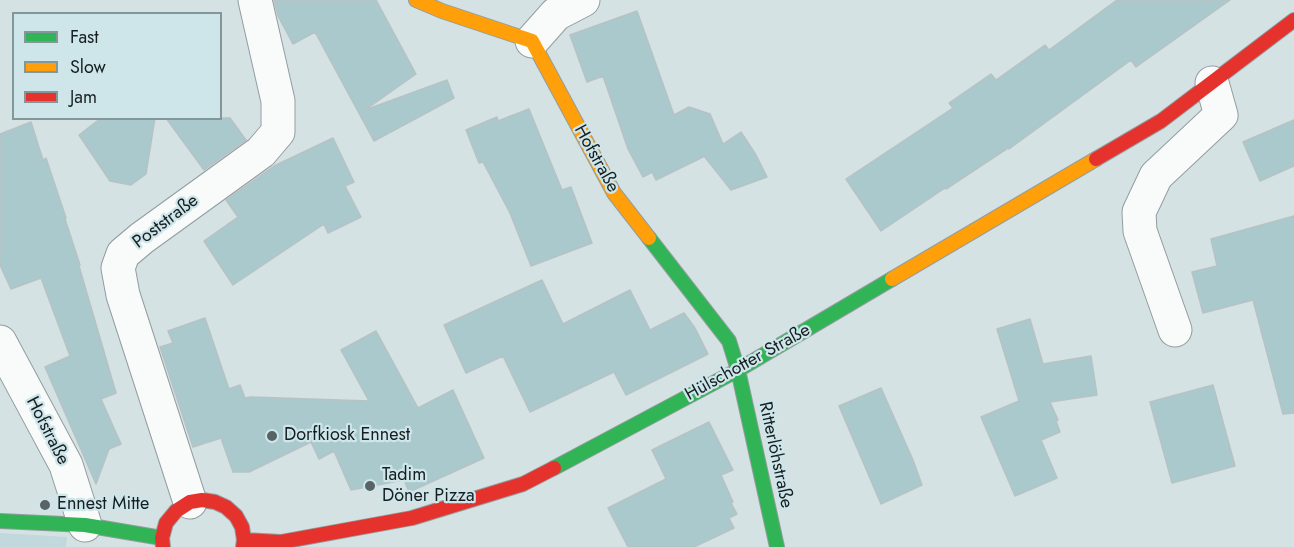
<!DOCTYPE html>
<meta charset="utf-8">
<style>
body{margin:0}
#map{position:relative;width:1294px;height:547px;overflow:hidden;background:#d4e2e4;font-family:Jost,sans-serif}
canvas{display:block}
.legend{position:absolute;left:12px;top:12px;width:210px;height:108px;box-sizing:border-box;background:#cee6ea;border:2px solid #849699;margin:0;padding:8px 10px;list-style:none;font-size:18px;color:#161e20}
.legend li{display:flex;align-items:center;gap:12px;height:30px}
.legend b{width:30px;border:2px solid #849699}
</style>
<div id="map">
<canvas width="1294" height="547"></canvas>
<ul class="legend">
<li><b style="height:8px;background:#30b455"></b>Fast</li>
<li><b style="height:8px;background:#ff9f0a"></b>Slow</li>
<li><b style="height:8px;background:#e5322d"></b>Jam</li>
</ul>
</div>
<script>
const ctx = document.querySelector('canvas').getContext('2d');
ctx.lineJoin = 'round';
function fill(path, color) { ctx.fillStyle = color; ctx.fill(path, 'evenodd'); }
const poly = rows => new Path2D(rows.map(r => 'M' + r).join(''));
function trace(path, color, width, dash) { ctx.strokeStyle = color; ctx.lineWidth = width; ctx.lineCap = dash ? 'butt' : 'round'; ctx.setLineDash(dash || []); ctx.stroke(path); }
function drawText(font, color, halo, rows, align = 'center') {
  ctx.font = font + ' Jost,sans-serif'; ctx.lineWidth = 4.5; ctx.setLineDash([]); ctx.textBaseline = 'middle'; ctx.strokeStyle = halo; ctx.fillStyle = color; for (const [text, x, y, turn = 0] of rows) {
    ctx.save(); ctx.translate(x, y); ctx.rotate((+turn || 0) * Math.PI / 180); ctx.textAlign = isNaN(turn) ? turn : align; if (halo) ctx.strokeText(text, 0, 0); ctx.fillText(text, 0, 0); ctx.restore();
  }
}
const built = poly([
 [0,533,67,537,66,547,0,547]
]);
const building = poly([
 [274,0,376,0,416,74,365,110,447,80,454,98,374,141,315,32,293,44,278,16,274,0],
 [1117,0,1230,0,1136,67,1131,60,1009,149,1008,148,946,189,945,188,881,231,846,179,953,108,949,103,991,74,996,80,1045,45,1049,50,1117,0],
 [637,11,674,115,689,107,710,114,723,144,741,132,756,155,767,177,731,190,704,156,705,156,656,180,652,172,643,177,628,149,603,76,587,82,570,35,637,11],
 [529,109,562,190,571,187,592,243,531,266,510,213,483,162,479,163,466,130,497,117,498,121,529,109],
 [101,118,155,118,146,174,131,185,110,181,79,135,101,118],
 [166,118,230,118,246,140,204,170,166,118],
 [1294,120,1294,166,1260,181,1243,142,1294,120],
 [31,122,43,160,46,158,66,218,65,219,80,265,79,266,116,393,101,399,121,444,109,449,96,484,45,367,70,356,41,278,11,289,0,265,0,134,31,122],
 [333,138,354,182,345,186,361,217,328,233,324,224,233,285,204,241,238,217,226,200,274,166,333,138],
 [1294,216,1294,413,1283,414,1253,300,1203,313,1192,272,1217,266,1211,239,1294,216],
 [542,280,563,324,630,290,650,330,684,313,695,328,708,354,626,395,614,372,530,412,503,356,466,373,444,325,542,280],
 [205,318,229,389,240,385,245,398,251,397,369,401,341,350,376,331,418,408,453,390,484,458,409,492,404,480,351,490,334,451,319,459,311,442,249,472,233,472,221,438,193,447,160,347,173,343,168,331,205,318],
 [1030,319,1043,364,1091,356,1097,395,1050,402,1058,420,1056,421,1060,432,1041,440,1057,478,1015,496,981,417,1019,401,997,329,1030,319],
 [1213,385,1235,466,1172,483,1150,402,1213,385],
 [881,388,913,460,922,485,881,504,839,406,881,388],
 [709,422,733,470,721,475,733,502,731,503,737,514,729,518,734,528,694,547,628,547,608,508,666,479,652,450,709,422]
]);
const street = poly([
 [532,41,556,14,583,0],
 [1175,330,1140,231,1139,212,1156,176,1221,115,1212,83],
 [0,342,66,465,85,525],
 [190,502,123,295,118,268,123,254,142,238,261,152,278,132,278,101,255,0]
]);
const fast = poly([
 [649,238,729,341,738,370,777,547],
 [554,468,738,370,892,279],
 [0,521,85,525,162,538]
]);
const slow = poly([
 [416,0,442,11,532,41,614,193,649,238],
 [892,279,1096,159]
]);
const jam = poly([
 [1096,159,1161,121,1294,20],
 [244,540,281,542,412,518,523,484,554,468],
 [163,547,162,538,166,523,176,511,190,502,202,500,215,502,226,507,236,516,242,527,244,540,243,547]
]);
const markers = [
 [272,436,6,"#586365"],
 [370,486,6,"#586365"],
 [45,505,6,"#586365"]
];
const streetNames = [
 ["Hofstraße",596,159,61],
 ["Poststraße",166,222,-37],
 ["Hülschotter Straße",748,363,-29],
 ["Hofstraße",47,431,63],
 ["Ritterlöhstraße",775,455,78]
];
const poiNames = [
 ["Dorfkiosk Ennest",284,436],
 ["Tadim",382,476],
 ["Döner Pizza",382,497],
 ["Ennest Mitte",57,505]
];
fill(built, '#c1d8dc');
fill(building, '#a9c9cd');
trace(building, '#b7c2c4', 1.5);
trace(street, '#939d9f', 35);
trace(fast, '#939d9f', 16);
trace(slow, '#939d9f', 16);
trace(jam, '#939d9f', 16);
trace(street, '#f9fbfb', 33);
trace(fast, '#30b455', 14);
trace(slow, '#ff9f0a', 14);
trace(jam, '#e5322d', 14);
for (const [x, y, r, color] of markers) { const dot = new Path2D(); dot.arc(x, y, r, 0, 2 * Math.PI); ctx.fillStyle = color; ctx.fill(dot); trace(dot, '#cee6ea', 2); }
drawText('18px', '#161e20', '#cee6ea', streetNames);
drawText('18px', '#161e20', '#cee6ea', poiNames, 'left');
</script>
